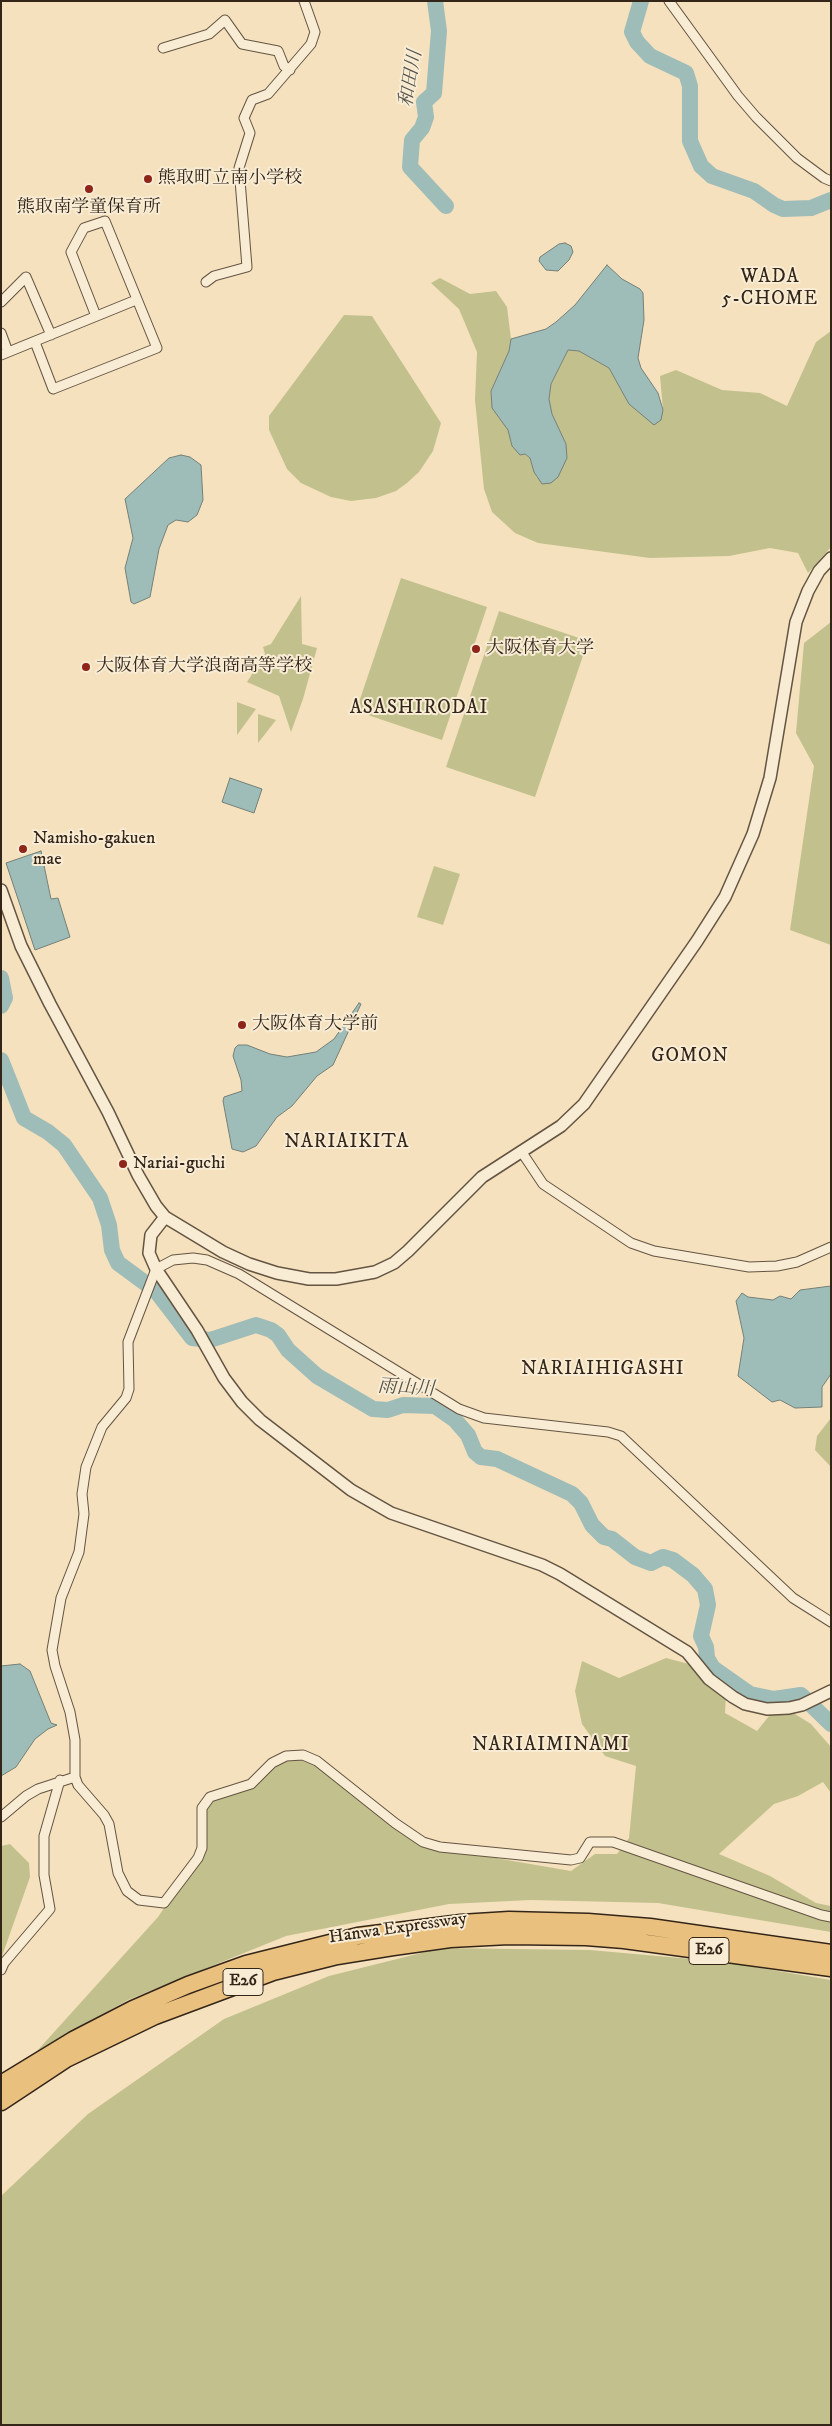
<!DOCTYPE html>
<meta charset="utf-8">
<style>
body{margin:0}
#map{position:relative;width:832px;height:2426px;overflow:hidden;background:#f5e1bd;font-family:"IM FELL DW Pica",serif}
canvas{display:block}
.frame{position:absolute;inset:0;border:2px solid #342519;pointer-events:none}
</style>
<div id="map">
<canvas width="832" height="2426"></canvas>
<div class="frame"></div>
</div>
<script>
const ctx = document.querySelector('canvas').getContext('2d');
ctx.lineJoin = 'round';
function fill(path, color) { ctx.fillStyle = color; ctx.fill(path, 'evenodd'); }
const poly = rows => new Path2D(rows.map(r => 'M' + r).join(''));
function trace(path, color, width, dash) { ctx.strokeStyle = color; ctx.lineWidth = width; ctx.lineCap = dash ? 'butt' : 'round'; ctx.setLineDash(dash || []); ctx.stroke(path); }
function drawText(font, color, halo, rows, align = 'center') {
  ctx.font = font + ' "IM FELL DW Pica","Noto Serif JP",serif'; ctx.lineWidth = 4; ctx.setLineDash([]); ctx.textBaseline = 'middle'; ctx.strokeStyle = halo; ctx.fillStyle = color; for (const [text, x, y, turn = 0] of rows) {
    ctx.save(); ctx.translate(x, y); ctx.rotate((+turn || 0) * Math.PI / 180); ctx.textAlign = isNaN(turn) ? turn : align; if (halo) ctx.strokeText(text, 0, 0); ctx.fillText(text, 0, 0); ctx.restore();
  }
}
const green = poly([
 [440,278,470,294,496,291,507,307,511,339,509,351,491,391,492,407,508,430,512,446,530,458,537,478,566,444,552,414,549,399,551,384,568,350,579,351,609,368,629,404,663,410,660,376,676,370,722,390,760,393,787,406,816,342,831,331,831,547,808,573,798,553,770,548,729,556,650,558,538,543,515,533,492,512,484,489,475,400,477,352,459,309,431,283],
 [344,315,372,316,441,423,433,451,419,472,407,483,396,491,376,498,351,501,331,497,301,483,287,469,269,430,269,416],
 [401,578,487,607,442,740,356,711],
 [301,596,302,644,317,648,303,699,291,732,279,696,247,682,265,654,263,647,271,644],
 [499,611,588,641,535,797,446,767],
 [831,622,831,945,790,930,814,766,796,733,804,643],
 [237,702,256,709,237,735],
 [258,714,276,720,258,743],
 [434,866,460,874,443,925,417,917],
 [831,1418,831,1467,815,1450,817,1436],
 [666,1658,689,1664,726,1695,725,1713,757,1731,773,1711,790,1711,811,1724,831,1747,831,1793,823,1782,798,1796,774,1804,719,1854,770,1876,816,1903,831,1906,831,1932,658,1903,531,1900,449,1904,286,1936,128,2000,37,2051,158,1917,198,1858,202,1808,210,1797,251,1784,272,1763,303,1755,423,1842,501,1859,571,1871,595,1854,617,1854,629,1838,636,1766,605,1756,582,1724,575,1691,582,1661,619,1678],
 [10,1844,29,1863,30,1877,1,1959,1,1846],
 [441,1948,590,1950,725,1962,831,1980,831,2425,1,2425,1,2196,88,2114,224,2019,329,1976]
]);
const water = poly([
 [565,243,571,246,573,252,569,260,558,271,546,270,539,261,540,257,559,244,565,243],
 [607,265,622,279,640,289,643,293,644,320,638,358,641,368,658,393,663,410,661,420,654,425,629,404,609,368,579,351,568,350,551,384,549,399,552,414,566,444,567,458,558,477,551,483,542,484,534,472,530,458,525,454,520,455,512,446,508,430,492,408,491,391,509,351,511,339,546,329,556,322,575,305,607,265],
 [181,455,190,457,201,465,203,500,197,515,188,522,176,520,168,525,159,549,150,597,134,604,131,602,125,568,133,538,125,499,169,458,181,455],
 [230,778,262,789,254,813,222,802,230,778],
 [41,851,51,899,58,898,70,937,35,950,6,863,41,851],
 [359,1003,361,1004,333,1065,317,1076,292,1106,277,1117,256,1146,243,1152,232,1149,223,1101,224,1097,242,1091,241,1080,233,1056,235,1048,238,1045,247,1045,270,1054,287,1057,316,1052,334,1039,359,1003],
 [831,1286,831,1374,822,1387,822,1407,795,1408,780,1400,772,1402,738,1376,744,1338,736,1301,742,1293,748,1297,773,1300,780,1296,791,1299,800,1290,831,1286],
 [20,1664,30,1671,51,1723,57,1725,48,1729,35,1739,16,1767,1,1776,1,1666,20,1664]
]);
const river = poly([
 [435,1,439,31,434,93,424,102,426,117,422,128,412,140,410,167,446,206],
 [641,1,632,32,637,42,650,56,686,73,690,86,690,141,701,166,712,176,754,191,774,205,783,209,811,208,831,200],
 [1,978,5,998,1,1006],
 [1,1060,24,1118,48,1132,64,1145,100,1198,109,1225,112,1250,118,1263,156,1291,192,1338,210,1340,256,1325,271,1330,278,1335,288,1350,317,1376,373,1409,388,1410,403,1405,435,1406,455,1420,468,1435,475,1452,481,1457,497,1459,572,1494,581,1503,592,1525,604,1537,612,1539,635,1557,651,1563,663,1557,673,1560,693,1575,705,1589,708,1605,701,1636,706,1647,707,1658,713,1668,750,1694,774,1699,801,1695,831,1724]
]);
const minor = poly([
 [669,1,738,96,756,117,797,158,824,178,831,181],
 [163,48,209,34,225,20,242,44,278,51,284,66,290,70],
 [206,282,214,276,247,267,239,168,250,133,244,118,252,100,268,94,311,44,315,32,304,1],
 [1,302,26,277,51,335],
 [1,333,8,352],
 [35,342,53,389,157,348,105,221,84,228,71,252,96,316],
 [1,355,136,300],
 [521,1151,543,1184,631,1243,654,1251,749,1267,777,1266,797,1262,831,1247],
 [831,1622,793,1598,621,1436,608,1432,484,1418,459,1409,239,1274,207,1260,193,1258,173,1260,156,1269,128,1342,129,1389,126,1398,102,1427,86,1467,82,1494,84,1514,79,1552,61,1598,52,1650,55,1666,70,1712,75,1740,75,1777,78,1785,104,1815,109,1824,118,1873,127,1891,139,1900,164,1903,198,1858,202,1848,202,1808,210,1797,251,1784,272,1763,286,1756,303,1755,317,1761,395,1823,423,1842,440,1847,571,1860,580,1858,590,1842,613,1842,821,1915,831,1917],
 [1,1817,26,1796,38,1789,75,1777],
 [1,1970,4,1963,50,1909,44,1875,44,1836,60,1780]
]);
const tertiary = poly([
 [1,890,21,946,50,1004,108,1112,138,1175,156,1206,165,1217,223,1252,249,1264,277,1273,309,1279,336,1279,375,1272,394,1263,408,1251,482,1177,561,1126,584,1104,697,941,725,897,753,834,770,778,796,622,808,591,819,571,831,558],
 [165,1217,151,1235,149,1253,156,1269,197,1330,224,1378,242,1402,260,1420,351,1490,391,1513,542,1565,560,1574,687,1652,709,1679,733,1697,745,1704,767,1709,789,1708,802,1705,831,1691]
]);
const motorway = poly([
 [1,2084,73,2040,133,2009,188,1985,246,1964,358,1936,461,1923,509,1920,588,1922,650,1927,831,1953],
 [1,2102,66,2059,155,2016,273,1972,337,1956,393,1947,450,1939,509,1936,586,1937,624,1940,831,1968]
]);
const markers = [
 [148,179,5,"#8f2418"],
 [89,189,5,"#8f2418"],
 [476,649,5,"#8f2418"],
 [86,667,5,"#8f2418"],
 [23,849,5,"#8f2418"],
 [242,1025,5,"#8f2418"],
 [123,1164,5,"#8f2418"]
];
const shields = [
 [709,1951,40],
 [243,1982,40]
];
const shieldNames = [
 ["E26",709,1951],
 ["E26",243,1982]
];
const poiNames = [
 ["熊取町立南小学校",158,179],
 ["熊取南学童保育所",89,208,"center"],
 ["大阪体育大学",486,649],
 ["大阪体育大学浪商高等学校",96,667],
 ["Namisho-gakuen",33,839],
 ["mae",33,860],
 ["大阪体育大学前",252,1025],
 ["Nariai-guchi",133,1164]
];
const streetNames = [
 ["Hanwa Expressway",398,1929,-8]
];
const waterNames = [
 ["和田川",412,79,-80],
 ["雨山川",406,1389,3]
];
const neighbourhoodNames = [
 ["WADA",770,278],
 ["5-CHOME",770,300],
 ["ASASHIRODAI",419,709],
 ["GOMON",690,1057],
 ["NARIAIKITA",347,1143],
 ["NARIAIHIGASHI",603,1370],
 ["NARIAIMINAMI",551,1746]
];
fill(green, '#c2c18d');
fill(water, '#9ebcb8');
trace(water, '#748078', 1);
trace(river, '#9ebcb8', 16);
trace(minor, '#645442', 11);
trace(tertiary, '#645442', 14);
trace(motorway, '#342519', 19);
trace(minor, '#f8ecd4', 9);
trace(tertiary, '#f8ecd4', 11);
trace(motorway, '#eac07e', 16);
for (const [x, y, r, color] of markers) { const dot = new Path2D(); dot.arc(x, y, r, 0, 2 * Math.PI); ctx.fillStyle = color; ctx.fill(dot); trace(dot, '#f8ecd4', 2); }
for (const [x, y, w] of shields) { const box = new Path2D(); box.roundRect(x - w / 2, y - 13.5, w, 27, 4); ctx.fillStyle = '#f8ecd4'; ctx.fill(box); trace(box, '#342519', 1); }
drawText('bold 16px', '#342519', null, shieldNames);
drawText('18px', '#342519', '#f8ecd4', poiNames, 'left');
drawText('18px', '#342519', '#f8ecd4', streetNames);
drawText('italic 19px', '#545249', '#f8ecd4', waterNames);
ctx.letterSpacing = '1px';
drawText('19px', '#342519', '#f8ecd4', neighbourhoodNames);
ctx.letterSpacing = '0px';
</script>
